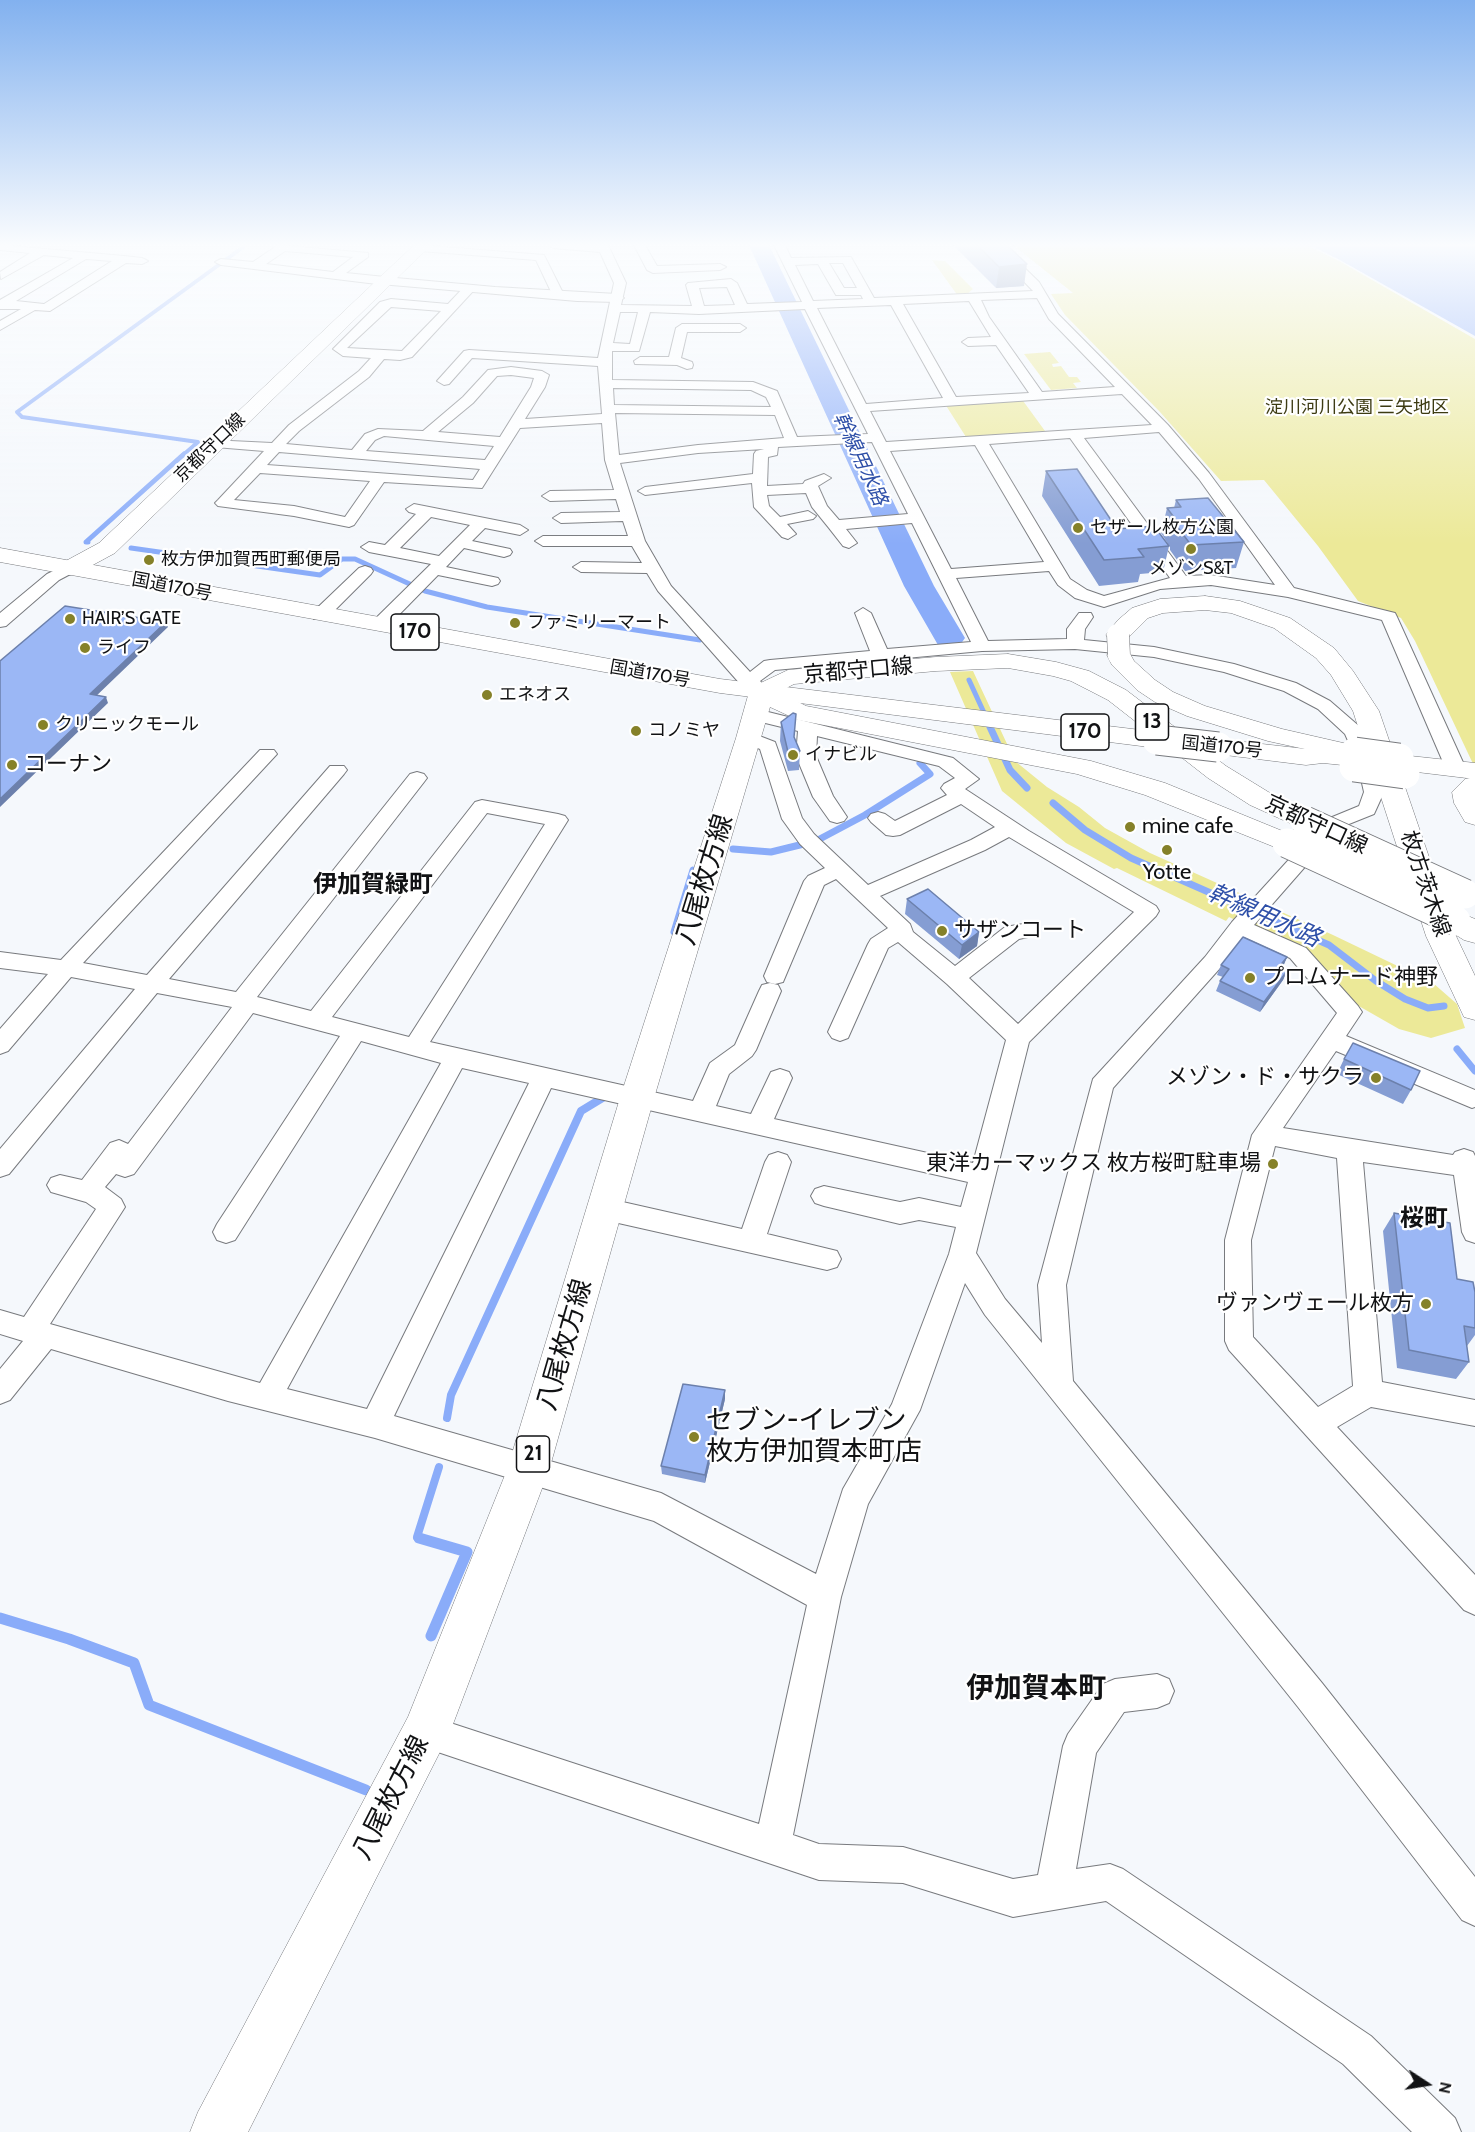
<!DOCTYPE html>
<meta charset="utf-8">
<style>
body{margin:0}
#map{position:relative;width:1475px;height:2132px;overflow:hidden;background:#f5f8fc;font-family:Cabin,sans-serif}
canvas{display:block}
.north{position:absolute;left:1397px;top:2054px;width:60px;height:60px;-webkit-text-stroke:4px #fff;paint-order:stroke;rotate:102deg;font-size:16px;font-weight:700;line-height:24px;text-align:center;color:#111214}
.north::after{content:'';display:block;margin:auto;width:21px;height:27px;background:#111214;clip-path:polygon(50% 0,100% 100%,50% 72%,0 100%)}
</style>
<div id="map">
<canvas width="1475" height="2132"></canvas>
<div class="north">N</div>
</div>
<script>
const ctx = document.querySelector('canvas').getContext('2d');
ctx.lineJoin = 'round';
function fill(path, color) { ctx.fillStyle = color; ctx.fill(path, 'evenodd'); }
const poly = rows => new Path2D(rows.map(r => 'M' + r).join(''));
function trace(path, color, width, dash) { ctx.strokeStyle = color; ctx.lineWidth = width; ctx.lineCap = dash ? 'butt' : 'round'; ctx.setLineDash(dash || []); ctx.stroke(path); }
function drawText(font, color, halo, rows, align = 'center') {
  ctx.font = font + ' Cabin,"Noto Sans JP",sans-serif'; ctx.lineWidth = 4.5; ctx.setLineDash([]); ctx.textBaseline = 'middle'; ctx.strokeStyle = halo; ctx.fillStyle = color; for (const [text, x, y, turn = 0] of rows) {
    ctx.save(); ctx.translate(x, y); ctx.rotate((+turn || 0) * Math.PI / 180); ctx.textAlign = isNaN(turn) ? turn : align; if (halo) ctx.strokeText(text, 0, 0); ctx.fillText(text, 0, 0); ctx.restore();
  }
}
const green = poly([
 [1013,245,1306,245,1339,261,1475,339,1475,768,1415,641,1401,618,1358,601,1318,546,1264,480,1221,481,1160,412,1065,315,1051,294,1073,293],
 [932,260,945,261,973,289,966,295,958,296],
 [1050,352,1059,363,1052,364,1053,367,1061,366,1069,377,1077,377,1081,382,1073,383,1077,388,1051,390,1024,354],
 [1021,398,1045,431,966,437,945,404],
 [973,671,1015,761,1047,787,1079,807,1105,828,1150,853,1333,935,1433,983,1457,1004,1465,1028,1431,1038,1399,1029,1357,1005,1252,928,1229,917,1226,921,1117,868,1114,869,1066,843,1002,791,950,672]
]);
const water = poly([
 [1310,245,1475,245,1475,336,1340,260]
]);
const streamFar4 = poly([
 [182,456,198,442,22,417,17,412,246,245]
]);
const streamFar3 = poly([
 [88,542,86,542,184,454],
 [131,548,320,575,342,559,355,559,425,591,487,607,700,640],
 [969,680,991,728]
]);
const streamFar2 = poly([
 [990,727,1010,770,1027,788],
 [1053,803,1085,830,1131,858,1329,945,1376,981,1405,999,1428,1008,1444,1006],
 [733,849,771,852,816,841,865,815,930,774,920,763],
 [674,932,693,870],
 [1457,1049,1475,1071]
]);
const streamFar1 = poly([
 [447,1418,451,1395,581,1111,609,1094],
 [424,1539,417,1537,439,1467]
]);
const stream = poly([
 [419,1538,467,1552,431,1636],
 [0,1618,69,1639,134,1663,149,1705,366,1790]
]);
const river = poly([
 [749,245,769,245,934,586,965,638,960,645,949,647,938,645,904,586,749,245]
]);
const minor = poly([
 [0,245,124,256,142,258,148,261,142,264,126,263,50,311,35,310,0,330,0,321,21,309,0,309,0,300,73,258,44,255,1,279,0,272,30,253,0,250,0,245],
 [86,259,112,261,44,304,16,301,86,259],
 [278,245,368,253,368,257,346,273,385,277,391,281,385,285,221,265,215,262,221,259,253,262,278,245],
 [285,251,353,257,333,272,266,264,285,251],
 [418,245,544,255,564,295,558,299,554,298,536,260,420,251,414,248,418,245],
 [548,245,608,245,626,283,621,305,692,306,686,285,688,283,731,279,737,283,747,304,802,302,774,245,785,245,791,258,851,257,874,298,1033,291,989,245,1001,245,1039,282,1058,314,1168,425,1209,473,1294,588,1395,613,1397,617,1466,769,1463,773,1449,773,1446,769,1382,620,1288,597,1211,585,1160,589,1104,607,1075,598,1058,585,1049,571,956,578,988,641,1067,639,1067,629,1079,613,1091,613,1093,617,1085,629,1084,640,1154,647,1234,664,1296,683,1330,701,1360,727,1377,761,1384,792,1374,814,1339,828,1254,925,1306,948,1358,1006,1362,1012,1346,1036,1475,1090,1475,1107,1472,1108,1336,1051,1283,1128,1453,1155,1455,1152,1464,1149,1473,1152,1475,1156,1475,1243,1466,1240,1462,1232,1454,1175,1363,1162,1382,1382,1475,1400,1475,1426,1371,1407,1337,1427,1475,1575,1475,1615,1464,1610,1229,1350,1225,1341,1225,1240,1252,1135,1337,1013,1290,958,1244,937,1221,967,1113,1088,1066,1285,1073,1381,1322,1683,1475,1877,1475,1926,1462,1920,1298,1707,985,1315,965,1283,920,1410,868,1504,841,1597,793,1835,819,1844,903,1847,1013,1879,1038,1875,1063,1746,1068,1734,1103,1684,1115,1679,1157,1674,1169,1679,1174,1691,1169,1703,1157,1708,1124,1712,1096,1753,1076,1869,1110,1864,1123,1869,1371,2036,1455,2118,1461,2132,1412,2132,1343,2064,1106,1901,1013,1917,903,1883,819,1880,414,1744,409,1732,414,1720,426,1715,759,1824,807,1605,654,1521,375,1438,228,1401,51,1349,10,1400,0,1404,0,1369,23,1341,0,1334,0,1310,24,1317,96,1209,86,1202,51,1192,47,1185,51,1178,60,1175,82,1180,110,1143,119,1140,128,1144,232,1007,157,993,9,1174,0,1177,0,1149,135,989,71,977,8,1051,0,1054,0,1029,48,974,0,968,0,952,61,960,260,750,274,750,277,754,83,963,147,975,330,766,344,766,347,770,344,774,169,979,236,992,410,774,417,772,424,774,427,778,424,782,257,997,311,1011,475,802,482,800,558,814,565,816,568,820,430,1042,693,1101,710,1063,735,1045,759,991,762,985,770,983,778,985,781,991,756,1050,752,1056,729,1074,716,1106,751,1114,771,1072,780,1069,789,1072,792,1078,774,1119,973,1163,1006,1040,947,984,898,942,888,948,848,1038,840,1041,832,1038,828,1032,868,944,871,939,888,928,836,879,824,885,783,982,775,984,767,982,764,976,804,881,808,876,825,868,800,844,782,819,760,749,742,742,740,738,742,734,749,732,775,742,802,818,814,834,868,885,971,840,995,827,961,804,900,835,893,836,886,835,871,822,868,818,871,814,878,812,885,814,895,821,947,795,941,788,944,784,955,778,939,766,817,736,816,756,833,796,847,817,844,821,837,823,830,821,813,797,796,756,798,731,749,719,747,715,749,711,756,709,953,758,979,779,965,789,1029,831,1156,906,1159,911,1156,916,1029,1042,976,1253,1005,1299,1042,1343,1038,1285,1093,1079,1205,957,1232,922,1325,820,1359,806,1364,792,1357,761,1345,734,1318,709,1284,691,1224,672,1154,657,1075,649,982,651,775,670,760,681,770,692,767,696,755,696,742,686,658,591,647,573,581,572,573,567,581,562,642,563,632,546,543,546,535,541,543,536,628,536,623,521,561,523,553,518,561,513,620,512,616,499,550,501,542,496,550,491,614,490,605,460,602,423,520,428,482,488,384,482,354,525,349,527,294,516,218,506,215,503,218,500,264,451,215,447,210,446,208,443,210,440,272,443,289,425,359,371,371,358,343,356,333,349,380,302,391,299,448,304,465,286,469,285,475,289,412,357,400,360,384,359,369,377,299,431,286,444,352,450,365,434,378,429,423,431,463,397,488,370,511,367,542,371,549,375,545,387,525,419,602,414,598,366,472,358,449,384,444,385,437,381,464,351,469,350,598,358,614,283,600,252,553,248,548,245],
 [829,263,843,263,857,288,844,288,829,263],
 [818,264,836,295,861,295,863,299,813,301,795,265,818,264],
 [727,287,735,305,704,306,699,288,727,287],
 [1037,298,1049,319,1115,387,1042,392,989,317,981,300,1037,298],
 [969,301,991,337,968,338,962,342,968,346,996,345,1029,393,956,397,903,304,969,301],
 [891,305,943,398,866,404,817,308,891,305],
 [391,307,441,311,402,351,347,348,391,307],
 [805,309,868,434,797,437,777,391,753,382,612,380,612,351,639,351,650,312,699,314,805,309],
 [620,312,638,312,630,344,613,343,620,312],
 [511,375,534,378,531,387,500,437,438,432,473,403,497,376,511,375],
 [613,388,751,390,766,397,771,407,614,405,613,388],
 [1122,394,1152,425,886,442,870,411,1122,394],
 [615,413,775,415,784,438,698,445,619,455,615,413],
 [1159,432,1199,479,1275,585,1211,575,1186,576,1084,438,1159,432],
 [384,436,494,446,485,460,366,451,375,440,384,436],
 [1070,438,1170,578,1104,596,1087,590,1070,579,989,444,1070,438],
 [872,442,908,514,839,520,827,506,818,486,831,478,824,474,805,481,803,484,767,486,768,457,777,455,778,447,872,442],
 [975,445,1044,562,951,569,890,451,975,445],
 [764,449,756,451,754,454,753,474,645,487,638,491,645,495,752,483,754,507,782,537,788,539,796,534,787,524,813,519,816,516,808,511,780,517,769,506,767,495,806,493,812,507,829,528,843,546,849,548,857,543,846,529,912,523,971,642,887,649,871,613,863,608,855,613,870,651,770,660,764,661,750,672,671,586,645,541,620,463,698,453,764,449],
 [279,452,480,469,473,480,267,465,279,452],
 [260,473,370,481,345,517,294,506,234,500,260,473],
 [487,813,545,824,409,1037,332,1017,487,813],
 [1009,837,1134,912,1018,1024,969,978,1019,939,1037,935,1040,930,1037,925,1029,923,1005,927,955,966,913,932,910,924,880,896,985,850,1009,837],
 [253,1013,340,1036,217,1224,213,1232,217,1240,226,1243,235,1240,361,1041,441,1063,260,1383,50,1324,125,1207,121,1199,105,1187,116,1174,125,1177,134,1174,253,1013],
 [462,1068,529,1083,367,1409,287,1389,462,1068],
 [551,1088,968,1182,961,1207,919,1198,900,1202,824,1186,815,1189,811,1196,815,1203,824,1206,900,1224,919,1220,956,1227,949,1254,892,1404,843,1489,816,1574,661,1493,394,1416,551,1088],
 [1275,1146,1337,1158,1353,1386,1318,1407,1253,1337,1251,1240,1275,1146],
 [634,245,645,245,657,266,720,264,726,267,720,270,653,273,647,270,634,245],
 [682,324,740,324,746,328,740,332,687,332,681,358,692,362,693,365,692,368,687,369,677,365,635,364,634,361,640,357,669,357,676,328,682,324],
 [414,504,520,525,528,530,520,535,485,528,472,541,510,549,512,552,510,555,504,557,464,548,446,567,498,578,500,581,498,584,492,586,438,575,385,629,373,629,370,625,373,621,431,564,369,552,361,547,369,542,385,545,416,514,409,512,406,509,414,504],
 [431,517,470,525,439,556,400,548,431,517],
 [70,563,78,568,76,571,59,580,6,626,0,627,0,613,47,574,70,563],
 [365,566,371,568,373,571,371,574,326,619,314,619,312,615,314,611,359,568,365,566],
 [778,1152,787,1155,791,1162,767,1234,837,1251,841,1259,837,1267,827,1270,605,1220,596,1217,592,1209,596,1201,605,1198,742,1229,765,1162,769,1155,778,1152]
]);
const tertiary = poly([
 [385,277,495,287,617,294,624,298,617,302,577,301,380,284,378,281,380,278,385,277]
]);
const secondary = poly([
 [1205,596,1240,601,1290,618,1334,648,1353,671,1379,711,1456,936,1475,976,1475,1020,1464,1017,1426,936,1367,754,1364,758,1355,760,1268,741,1187,716,1155,702,1137,690,1112,665,1107,655,1110,650,1119,648,1128,650,1134,661,1155,680,1173,692,1205,706,1282,729,1365,748,1353,711,1331,675,1316,658,1274,628,1231,613,1205,610,1163,613,1148,618,1126,640,1118,642,1110,640,1106,635,1118,620,1132,608,1160,599,1205,596],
 [1475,777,1475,825,1465,822,1454,803,1452,792,1465,779,1475,777]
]);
const primary = poly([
 [414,245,431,245,115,553,78,573,70,575,62,573,59,568,62,563,99,543,414,245],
 [1008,654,1056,662,1089,671,1126,690,1226,766,1270,793,1315,815,1319,821,1315,827,1305,830,1250,805,1208,778,1108,700,1071,681,1053,676,1008,668,936,671,794,684,779,692,806,706,1091,761,1165,783,1297,837,1301,843,1297,849,1287,852,1145,795,1077,774,798,720,770,707,654,1098,549,1470,450,1732,248,2132,190,2132,198,2112,408,1717,507,1470,620,1098,736,738,749,692,752,687,788,670,936,657,1008,654],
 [1456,911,1475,919,1475,943,1464,940,1445,928,1441,921,1445,914,1456,911]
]);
const trunk = poly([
 [0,548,720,679,1157,732,1166,734,1170,740,1166,746,1157,748,720,693,0,562,0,548],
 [1218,739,1306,749,1323,747,1352,750,1361,752,1365,758,1361,764,1352,766,1323,763,1306,765,1209,753,1205,747,1209,741,1218,739],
 [1401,755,1475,763,1475,779,1392,769,1388,763,1392,757,1401,755]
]);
const secondaryBridgeFar1 = poly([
 [1118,635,1119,655]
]);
const secondaryBridge = poly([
 [1355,752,1399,758]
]);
const primaryBridge = poly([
 [1305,821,1465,894],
 [1287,843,1456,921]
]);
const trunkBridge = poly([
 [1157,740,1218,747],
 [1354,767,1405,774]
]);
const wall = poly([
 [953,245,1007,245,1024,286,996,288],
 [1046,471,1117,529,1169,546,1163,572,1140,574,1138,582,1099,586,1042,496],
 [1176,500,1244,542,1236,568,1185,571,1170,550,1170,547,1161,533,1167,508,1174,508],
 [781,722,795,739,800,751,799,770,788,771,780,741],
 [907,899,979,932,977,946,959,959,905,914],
 [1287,957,1282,968,1287,971,1283,980,1260,1012,1216,991,1220,981,1223,977,1217,975,1221,965],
 [1344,1059,1411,1090,1403,1104,1337,1074],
 [1394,1213,1457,1279,1475,1292,1475,1335,1467,1346,1469,1362,1456,1379,1397,1368,1383,1231],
 [725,1399,705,1483,662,1474,661,1466]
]);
const shadedWall = poly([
 [1027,264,1024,286,996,288,999,267],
 [166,622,168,627,92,700,90,694],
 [106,697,108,703,0,807,0,799],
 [979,932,977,946,959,959,962,945],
 [1287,957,1283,967,1275,977,1279,967],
 [1287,971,1283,980,1260,1012,1264,1002],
 [725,1390,725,1399,705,1483,705,1475]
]);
const building = poly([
 [977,245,1007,245,1027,264,999,267,977,245],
 [1077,469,1117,529,1154,526,1169,546,1138,549,1144,557,1104,560,1046,471,1077,469],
 [1208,498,1244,542,1191,545,1176,525,1179,524,1167,508,1181,507,1176,500,1208,498],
 [65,606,166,622,90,694,106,697,0,799,0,661,65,606],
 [793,713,796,714,794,737,800,751,788,752,781,722,793,713],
 [928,889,979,932,962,945,907,899,928,889],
 [1243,937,1287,957,1279,967,1287,971,1264,1002,1220,981,1229,969,1221,965,1243,937],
 [1353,1043,1420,1071,1411,1090,1344,1059,1353,1043],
 [1394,1213,1450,1223,1457,1279,1473,1282,1475,1292,1475,1328,1464,1326,1469,1362,1409,1350,1394,1213],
 [683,1384,725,1390,705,1475,661,1466,683,1384]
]);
const markers = [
 [1078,528,6,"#858129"],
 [1191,549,6,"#858129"],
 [149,560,6,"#858129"],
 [70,619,6,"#858129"],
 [515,623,6,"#858129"],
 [85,648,6,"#858129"],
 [487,695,6,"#858129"],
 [43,725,6,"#858129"],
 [636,731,6,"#858129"],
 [793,755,6,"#858129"],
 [12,765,6,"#858129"],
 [1130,827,6,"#858129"],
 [1167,850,6,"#858129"],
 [942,931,6,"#858129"],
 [1250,978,6,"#858129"],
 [1376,1078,6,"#858129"],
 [1273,1164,6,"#858129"],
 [1426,1304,6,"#858129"],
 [694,1437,6,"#858129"]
];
const farParknames = [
 ["淀川河川公園 三矢地区",1357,408]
];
const farStreetnames = [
 ["京都守口線",210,448,-44],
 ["国道170号",172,587,11],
 ["国道170号",650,674,10],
 ["国道170号",1222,747,6]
];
const farPoinames = [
 ["セザール枚方公園",1090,528],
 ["枚方伊加賀西町郵便局",161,560],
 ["メゾンS&T",1191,569,"center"],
 ["HAIR’S GATE",82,619],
 ["ファミリーマート",527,623],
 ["ライフ",97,648],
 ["エネオス",499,695],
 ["クリニックモール",55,725],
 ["コノミヤ",648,731],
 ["イナビル",805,755]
];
const farWaternames = [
 ["幹線用水路",860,459,65]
];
const shields = [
 [415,632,48],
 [1152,722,33],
 [1085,732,48],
 [533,1454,33]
];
const shieldNames = [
 ["170",415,632],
 ["13",1152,722],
 ["170",1085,732],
 ["21",533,1454]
];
const streetNames = [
 ["京都守口線",858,671,-5],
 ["京都守口線",1316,825,25],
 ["枚方茨木線",1425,884,71]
];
const poiNames = [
 ["コーナン",24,765],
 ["mine cafe",1142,827],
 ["Yotte",1167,873,"center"],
 ["サザンコート",954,931],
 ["プロムナード神野",1262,978],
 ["メゾン・ド・サクラ",1364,1078,"right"],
 ["東洋カーマックス 枚方桜町駐車場",1261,1164,"right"],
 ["ヴァンヴェール枚方",1414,1304,"right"]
];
const neighbourhoodNames = [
 ["伊加賀緑町",373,885],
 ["桜町",1424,1219]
];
const waterNames = [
 ["幹線用水路",1264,916,24]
];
const nearStreetnames = [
 ["八尾枚方線",705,880,-73],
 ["八尾枚方線",565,1345,-74],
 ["八尾枚方線",391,1798,-63]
];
const nearPoinames = [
 ["セブン-イレブン",706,1421],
 ["枚方伊加賀本町店",706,1452]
];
const nearNeighbourhoodnames = [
 ["伊加賀本町",1036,1689]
];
fill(green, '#ece998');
fill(water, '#8aacf9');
trace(streamFar4, '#8aacf9', 4);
trace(streamFar3, '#8aacf9', 5);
trace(streamFar2, '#8aacf9', 7);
trace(streamFar1, '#8aacf9', 8);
trace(stream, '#8aacf9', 11);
fill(river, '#8aacf9');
trace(minor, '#787a7e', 2);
trace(tertiary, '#787a7e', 2);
trace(secondary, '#787a7e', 1);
trace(primary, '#787a7e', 1);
trace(trunk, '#787a7e', 1);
fill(minor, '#fff');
fill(tertiary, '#fff');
fill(secondary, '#fff');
fill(primary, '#fff');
fill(trunk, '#fff');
trace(secondaryBridgeFar1, '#787a7e', 23, []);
trace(secondaryBridge, '#787a7e', 31, []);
trace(primaryBridge, '#787a7e', 31, []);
trace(trunkBridge, '#787a7e', 31, []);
trace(secondaryBridgeFar1, '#fff', 22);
trace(secondaryBridge, '#fff', 29);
trace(primaryBridge, '#fff', 29);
trace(trunkBridge, '#fff', 29);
fill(wall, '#859dd3');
fill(shadedWall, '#6c80ac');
fill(building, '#9bb7f5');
trace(building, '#6c80ac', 1.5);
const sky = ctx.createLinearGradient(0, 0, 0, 544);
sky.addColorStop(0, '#82b1ef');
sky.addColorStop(0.45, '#fafcfe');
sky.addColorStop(1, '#fafcfe00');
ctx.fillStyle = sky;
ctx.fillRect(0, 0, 1475, 544);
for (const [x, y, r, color] of markers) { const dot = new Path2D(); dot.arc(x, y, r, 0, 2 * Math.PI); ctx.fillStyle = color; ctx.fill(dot); trace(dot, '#fff', 2); }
drawText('18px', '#3d3b12', '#fff', farParknames);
drawText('18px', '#111214', '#fff', farStreetnames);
drawText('18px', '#111214', '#fff', farPoinames, 'left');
drawText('italic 20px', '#2e4fa8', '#fff', farWaternames);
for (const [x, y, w] of shields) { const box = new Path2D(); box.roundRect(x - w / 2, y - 18, w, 36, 4.5); ctx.fillStyle = '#fff'; ctx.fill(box); trace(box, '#111214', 1.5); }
drawText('bold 21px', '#111214', null, shieldNames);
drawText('22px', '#111214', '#fff', streetNames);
drawText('22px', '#111214', '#fff', poiNames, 'left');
drawText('bold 24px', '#111214', '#fff', neighbourhoodNames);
drawText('italic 24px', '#2e4fa8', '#fff', waterNames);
drawText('27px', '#111214', '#fff', nearStreetnames);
drawText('27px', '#111214', '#fff', nearPoinames, 'left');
drawText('bold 28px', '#111214', '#fff', nearNeighbourhoodnames);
</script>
